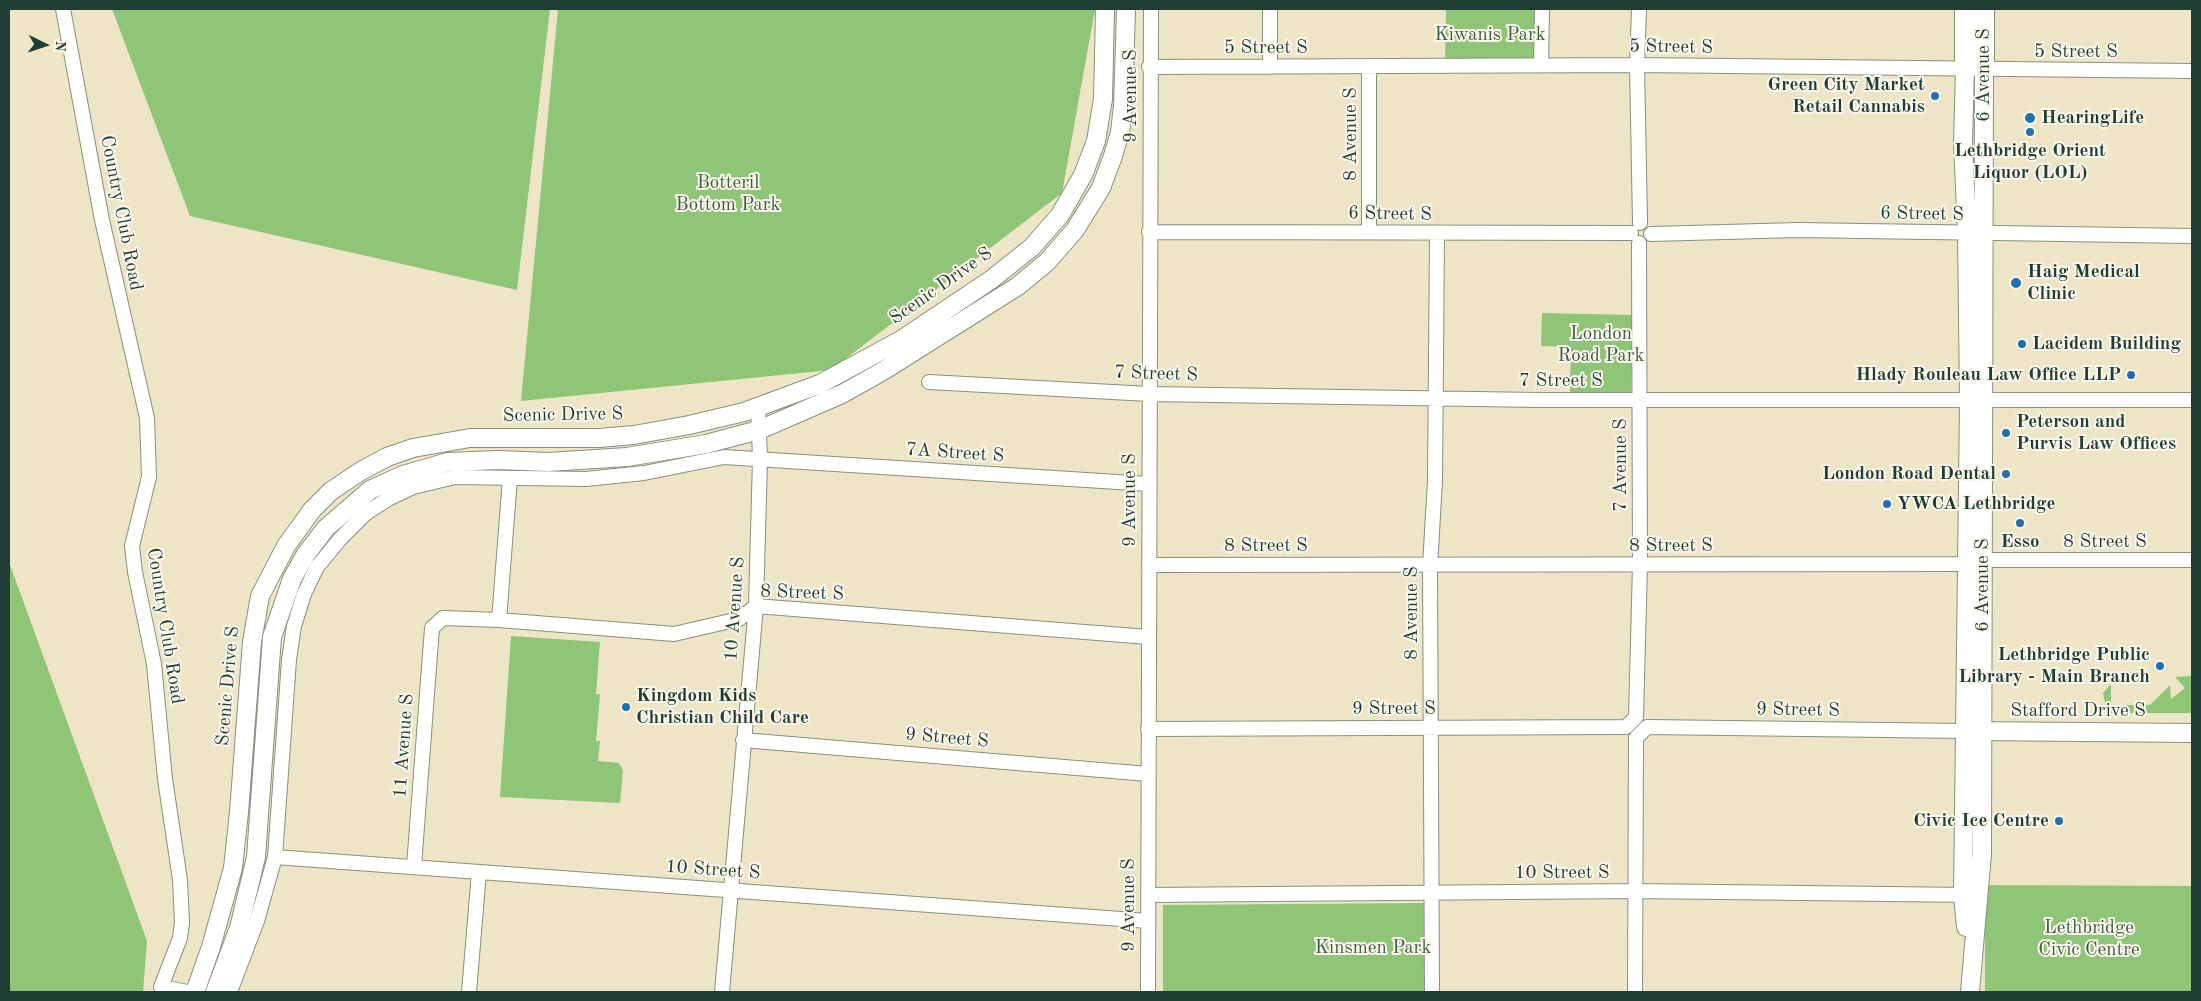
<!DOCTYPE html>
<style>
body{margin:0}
#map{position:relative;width:2201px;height:1001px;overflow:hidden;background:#ede5c6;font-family:"Old Standard TT",serif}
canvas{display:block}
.frame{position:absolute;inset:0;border:10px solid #1f3d34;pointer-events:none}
.north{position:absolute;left:20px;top:20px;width:50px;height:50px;-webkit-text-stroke:4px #fbf7ec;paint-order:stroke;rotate:94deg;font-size:14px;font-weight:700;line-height:20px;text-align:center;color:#1f3d34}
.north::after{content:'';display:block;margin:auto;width:18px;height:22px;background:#1f3d34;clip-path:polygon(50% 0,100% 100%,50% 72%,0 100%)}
</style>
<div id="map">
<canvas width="2201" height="1001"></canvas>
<div class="frame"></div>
<div class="north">N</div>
</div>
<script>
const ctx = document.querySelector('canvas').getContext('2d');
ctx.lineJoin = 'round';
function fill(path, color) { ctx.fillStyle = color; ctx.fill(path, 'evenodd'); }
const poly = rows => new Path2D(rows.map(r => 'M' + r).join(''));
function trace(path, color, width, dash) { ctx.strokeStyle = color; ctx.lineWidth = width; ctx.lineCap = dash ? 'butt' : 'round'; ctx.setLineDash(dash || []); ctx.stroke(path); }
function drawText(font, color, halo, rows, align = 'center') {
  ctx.font = font + ' "Old Standard TT",serif'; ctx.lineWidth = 4; ctx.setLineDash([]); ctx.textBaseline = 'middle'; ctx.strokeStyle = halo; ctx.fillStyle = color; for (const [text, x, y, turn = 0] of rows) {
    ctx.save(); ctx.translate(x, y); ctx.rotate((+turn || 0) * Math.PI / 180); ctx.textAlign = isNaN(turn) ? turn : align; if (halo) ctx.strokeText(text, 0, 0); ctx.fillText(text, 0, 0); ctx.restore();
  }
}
const green = poly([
 [112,9,550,9,517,290,190,216],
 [558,9,1095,9,1062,193,831,370,521,401],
 [1446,9,1534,9,1534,61,1445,62],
 [1542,313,1633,315,1631,394,1570,393,1571,347,1541,346],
 [9,562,147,941,143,992,9,992],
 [511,636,600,642,596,694,600,694,596,741,600,741,598,761,619,763,623,770,620,803,500,797],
 [2192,676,2192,713,2107,713,2103,693,2111,684,2111,705,2150,705,2170,685,2171,699,2185,688,2175,677],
 [1985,885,2192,886,2192,992,1985,992],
 [1426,903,1427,992,1163,992,1163,905]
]);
const minor = poly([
 [63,9,102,220,147,418,149,477,132,546,135,572,154,664,165,779,180,880,182,923,180,938,161,987,188,992],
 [1270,9,1270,67],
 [1639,9,1637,65,1640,223],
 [1541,65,1542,9],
 [1149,67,1637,65,2192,71],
 [1149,232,1631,233],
 [1369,232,1369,66],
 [1651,234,1798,230,2192,236],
 [929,382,1149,394,1539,400,2192,400],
 [1149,565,1967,564,1983,560,2192,560],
 [499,620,510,478],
 [1148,729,1626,727,1636,717,1640,565,1639,243],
 [743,740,1148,774],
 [275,857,1148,921],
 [414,866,432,628,443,618,499,620,674,634,739,619,756,606,1148,637],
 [1148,895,1635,891,1971,895],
 [230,992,257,921,275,857,289,660,294,626,304,594,317,567,340,539,366,513,388,499,413,487,455,477,586,479,644,473,724,457,1149,484],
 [469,992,479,872],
 [722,992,756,606,760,459,758,406],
 [1148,992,1151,9],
 [1432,992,1430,566,1435,481,1437,234],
 [1635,992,1636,738,1647,727,1964,731]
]);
const major = poly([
 [1965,69,1963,143,1967,234,1969,401,1963,895,1966,927],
 [1972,731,2192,733],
 [195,992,211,947,233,868,239,812,252,642,260,596,286,546,312,510,331,491,361,471,387,457,413,448,470,438,599,438,634,435,689,425,744,412,820,384,901,340,992,279,1032,247,1060,215,1083,175,1096,141,1103,99,1105,9],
 [215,992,239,928,256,857,272,637,292,579,306,554,326,528,370,490,403,475,448,462,498,460,548,462,627,457,706,444,759,430,842,394,883,371,1018,286,1047,262,1075,230,1101,188,1113,156,1120,132,1123,106,1126,9],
 [1970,992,1982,854,1984,70]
]);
const highway = poly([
 [1965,69,1965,9],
 [1984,70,1984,9]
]);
const markers = [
 [1935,96,5,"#1f6fb2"],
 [2030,118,6,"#1f6fb2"],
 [2030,132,5,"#1f6fb2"],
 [2016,283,6,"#1f6fb2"],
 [2022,344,5,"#1f6fb2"],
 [2131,375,5,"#1f6fb2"],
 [2006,433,5,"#1f6fb2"],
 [2006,474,5,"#1f6fb2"],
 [1887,504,5,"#1f6fb2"],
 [2020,523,5,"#1f6fb2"],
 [2160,666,5,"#1f6fb2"],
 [626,707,5,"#1f6fb2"],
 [2059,821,5,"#1f6fb2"]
];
const parkNames = [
 ["Kiwanis Park",1490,35],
 ["Botteril",728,183],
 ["Bottom Park",728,205],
 ["London",1601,334],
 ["Road Park",1601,356],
 ["Lethbridge",2089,928],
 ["Civic Centre",2089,950],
 ["Kinsmen Park",1373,948]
];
const streetNames = [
 ["5 Street S",1671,47,1],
 ["5 Street S",1266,48],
 ["5 Street S",2076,52],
 ["6 Avenue S",1984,75,-90],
 ["9 Avenue S",1131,96,-90],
 ["8 Avenue S",1351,134,-90],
 ["Country Club Road",121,213,79],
 ["6 Street S",1390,214,1],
 ["6 Street S",1922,214,1],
 ["Scenic Drive S",941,286,-35],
 ["7 Street S",1156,374,2],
 ["7 Street S",1561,381],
 ["Scenic Drive S",563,415,-1],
 ["7A Street S",955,453,4],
 ["7 Avenue S",1621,465,-90],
 ["9 Avenue S",1130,500,-90],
 ["8 Street S",2105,542],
 ["8 Street S",1266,546],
 ["8 Street S",1671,546],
 ["6 Avenue S",1983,585,-90],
 ["8 Street S",802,593,2],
 ["10 Avenue S",735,609,-86],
 ["8 Avenue S",1412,613,-90],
 ["Country Club Road",165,626,81],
 ["Scenic Drive S",228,686,-85],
 ["9 Street S",1394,709],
 ["9 Street S",1798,710,1],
 ["Stafford Drive S",2078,711],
 ["9 Street S",947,738,5],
 ["11 Avenue S",404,746,-86],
 ["10 Street S",713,870,4],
 ["10 Street S",1562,873],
 ["9 Avenue S",1129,905,-90]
];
const poiNames = [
 ["Green City Market",1925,85,"right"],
 ["Retail Cannabis",1925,107,"right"],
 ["HearingLife",2041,118],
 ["Lethbridge Orient",2030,151,"center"],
 ["Liquor (LOL)",2030,173,"center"],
 ["Haig Medical",2027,272],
 ["Clinic",2027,294],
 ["Lacidem Building",2032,344],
 ["Hlady Rouleau Law Office LLP",2121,375,"right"],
 ["Peterson and",2016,422],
 ["Purvis Law Offices",2016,444],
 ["London Road Dental",1996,474,"right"],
 ["YWCA Lethbridge",1897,504],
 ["Esso",2020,542,"center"],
 ["Lethbridge Public",2150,655,"right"],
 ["Library - Main Branch",2150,677,"right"],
 ["Kingdom Kids",636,696],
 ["Christian Child Care",636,718],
 ["Civic Ice Centre",2049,821,"right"]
];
fill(green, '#8fc576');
trace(minor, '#86917d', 16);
trace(major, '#86917d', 20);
trace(highway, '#86917d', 22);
trace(minor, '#fff', 14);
trace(major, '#fff', 18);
trace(highway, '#fff', 20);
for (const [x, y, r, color] of markers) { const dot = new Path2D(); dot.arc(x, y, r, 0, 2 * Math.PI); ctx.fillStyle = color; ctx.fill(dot); trace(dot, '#fbf7ec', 2); }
drawText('19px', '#3b5f44', '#fbf7ec', parkNames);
drawText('19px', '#1f3d34', '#fbf7ec', streetNames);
drawText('bold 19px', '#1f3d34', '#fbf7ec', poiNames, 'left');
</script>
